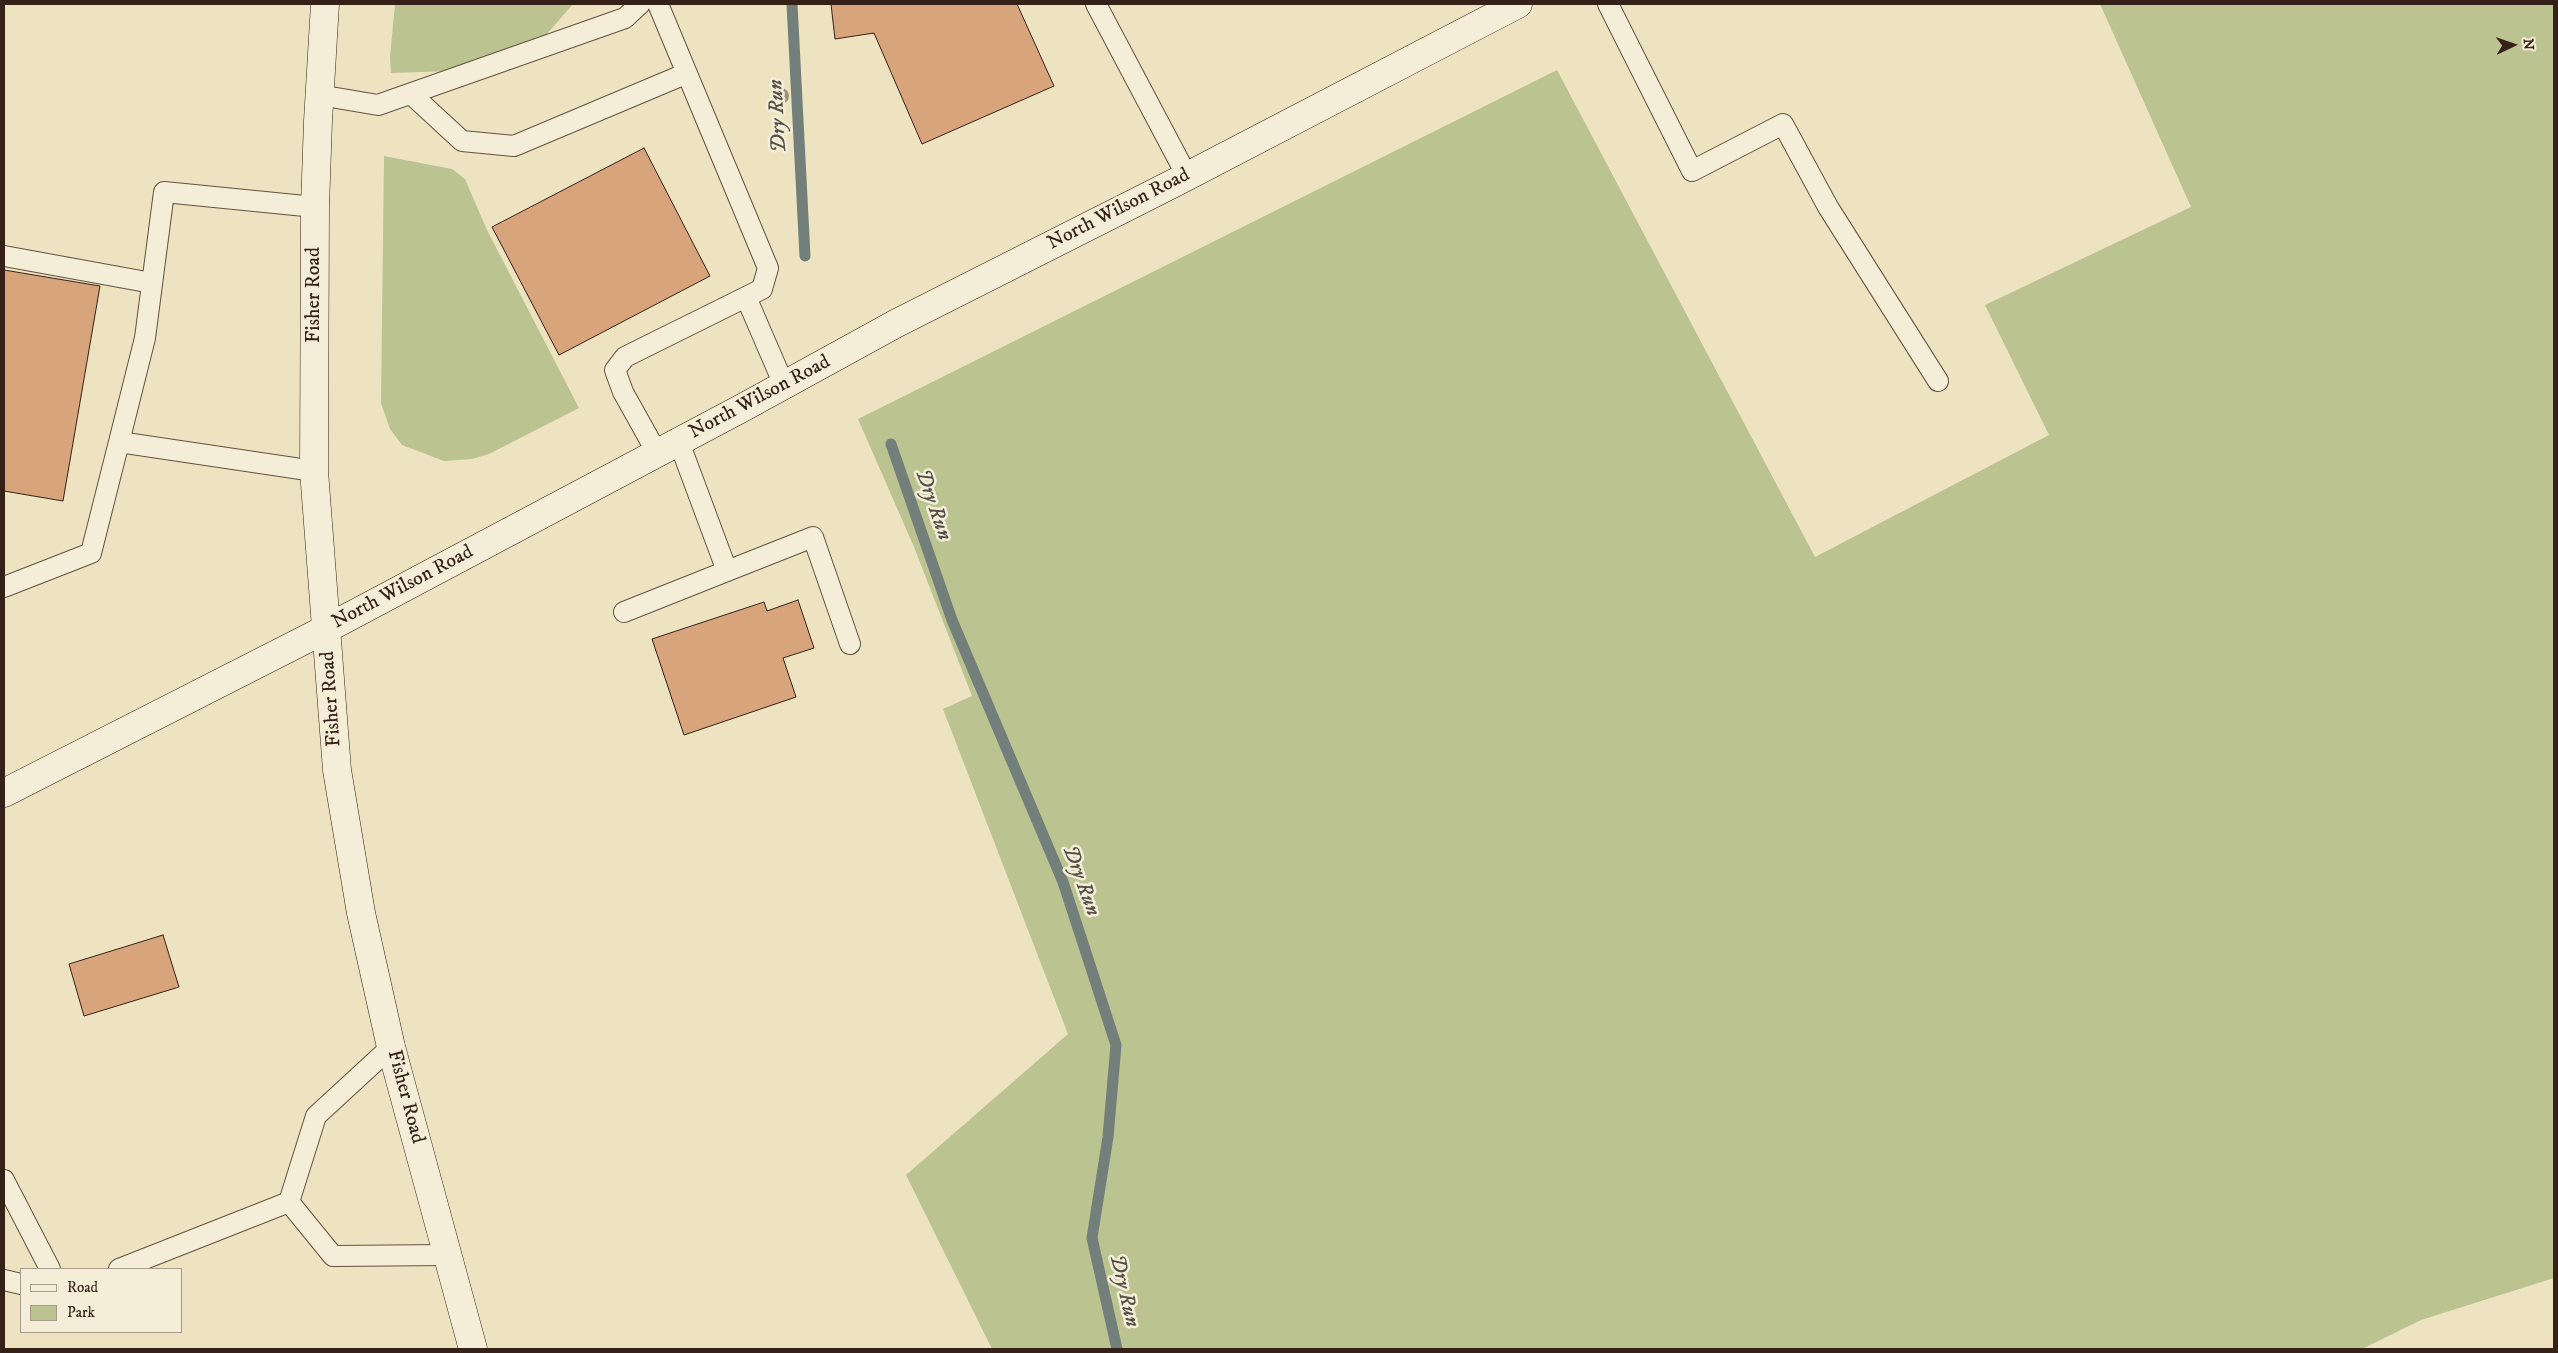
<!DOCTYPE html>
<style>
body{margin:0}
#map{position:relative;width:2558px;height:1353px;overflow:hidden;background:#eee3c1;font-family:"IM FELL DW Pica",serif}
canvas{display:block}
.frame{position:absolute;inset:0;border:5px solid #352118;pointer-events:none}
.legend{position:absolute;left:20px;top:1268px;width:162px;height:65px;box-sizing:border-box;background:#f4edd7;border:1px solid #a89b8b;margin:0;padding:6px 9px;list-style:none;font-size:15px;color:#352118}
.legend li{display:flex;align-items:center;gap:10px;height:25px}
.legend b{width:25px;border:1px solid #a89b8b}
.north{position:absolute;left:2488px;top:20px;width:50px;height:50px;-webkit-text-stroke:4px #f4edd7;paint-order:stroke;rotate:87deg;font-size:14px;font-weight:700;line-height:20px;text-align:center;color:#352118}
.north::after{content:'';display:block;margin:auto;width:18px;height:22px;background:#352118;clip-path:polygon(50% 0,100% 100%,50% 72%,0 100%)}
</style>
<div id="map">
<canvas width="2558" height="1353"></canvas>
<div class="frame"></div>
<ul class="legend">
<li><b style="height:6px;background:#f4edd7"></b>Road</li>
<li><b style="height:14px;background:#bbc391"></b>Park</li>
</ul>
<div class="north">N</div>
</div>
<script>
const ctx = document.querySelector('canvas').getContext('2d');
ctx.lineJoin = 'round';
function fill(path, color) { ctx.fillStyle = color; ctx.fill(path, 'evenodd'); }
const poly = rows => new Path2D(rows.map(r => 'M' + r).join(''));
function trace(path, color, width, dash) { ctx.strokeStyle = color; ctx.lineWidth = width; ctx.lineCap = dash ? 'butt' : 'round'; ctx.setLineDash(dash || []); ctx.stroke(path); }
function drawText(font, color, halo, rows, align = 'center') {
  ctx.font = font + ' "IM FELL DW Pica",serif'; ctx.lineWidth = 5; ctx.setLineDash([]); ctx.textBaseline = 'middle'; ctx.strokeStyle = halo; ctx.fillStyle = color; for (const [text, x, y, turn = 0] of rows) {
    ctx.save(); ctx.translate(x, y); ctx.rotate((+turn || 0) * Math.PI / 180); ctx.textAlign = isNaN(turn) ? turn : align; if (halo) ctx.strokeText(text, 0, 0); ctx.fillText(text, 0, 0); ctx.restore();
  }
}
const green = poly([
 [395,4,573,4,539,43,451,71,391,73,390,57],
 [2100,4,2554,4,2554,1278,2421,1320,2362,1349,992,1349,906,1175,1068,1034,943,709,972,696,914,547,858,419,1557,70,1815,557,2049,435,1985,305,2191,207],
 [384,156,452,169,465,179,487,230,579,408,489,454,472,459,444,461,402,445,390,429,381,403]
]);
const stream = poly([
 [792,4,805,256],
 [891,444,952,620,1063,882,1116,1045,1108,1137,1092,1238,1117,1349]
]);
const building = poly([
 [831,4,1017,4,1054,86,922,144,874,33,835,39,831,4],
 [644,148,710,276,559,355,492,227,644,148],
 [4,270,100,286,63,501,4,491,4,270],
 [798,600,814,648,783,658,796,697,684,735,652,639,764,602,767,611,798,600],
 [163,935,179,987,84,1016,69,964,163,935]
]);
const service = poly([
 [1096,4,1187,176],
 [1608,4,1692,171,1783,124,1828,207,1938,381],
 [411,94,462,141,514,146,685,74],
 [319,95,378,105,625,18,640,4],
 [4,256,152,283],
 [746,297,784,385],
 [119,442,145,338,164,192,315,207],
 [679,442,727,571,813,537,850,644],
 [657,453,623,392,615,370,625,357,762,289,768,268,658,4],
 [4,587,91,553,119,442,314,471],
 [624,612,727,571],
 [391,1047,316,1116,289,1202,333,1256,447,1255],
 [4,1180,50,1269],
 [119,1269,289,1202],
 [4,1280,21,1284]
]);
const secondary = poly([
 [325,4,318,121,315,207,314,471,337,770,361,913,391,1047,473,1349],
 [4,793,326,629,744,407,897,323,1176,182,1518,4]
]);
const trees = [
 [781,96]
];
const streetNames = [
 ["North Wilson Road",1119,210,-27],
 ["Fisher Road",315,295,-90],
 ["North Wilson Road",760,398,-28],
 ["North Wilson Road",403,588,-28],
 ["Fisher Road",332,699,-94],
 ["Fisher Road",405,1097,75]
];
const waterNames = [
 ["Dry Run",779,116,-93],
 ["Dry Run",932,505,71],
 ["Dry Run",1080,881,70],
 ["Dry Run",1123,1291,77]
];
fill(green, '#bbc391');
trace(stream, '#737f7a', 11);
fill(building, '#d8a47b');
trace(building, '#352118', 1);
trace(service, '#635242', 22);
trace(secondary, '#352118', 29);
trace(service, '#f4edd7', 20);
trace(secondary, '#f4edd7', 28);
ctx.fillStyle = '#9e9378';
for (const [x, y] of trees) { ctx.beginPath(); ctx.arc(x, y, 8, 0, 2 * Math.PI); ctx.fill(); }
drawText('20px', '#352118', '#f4edd7', streetNames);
drawText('italic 21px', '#545049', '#f4edd7', waterNames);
</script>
